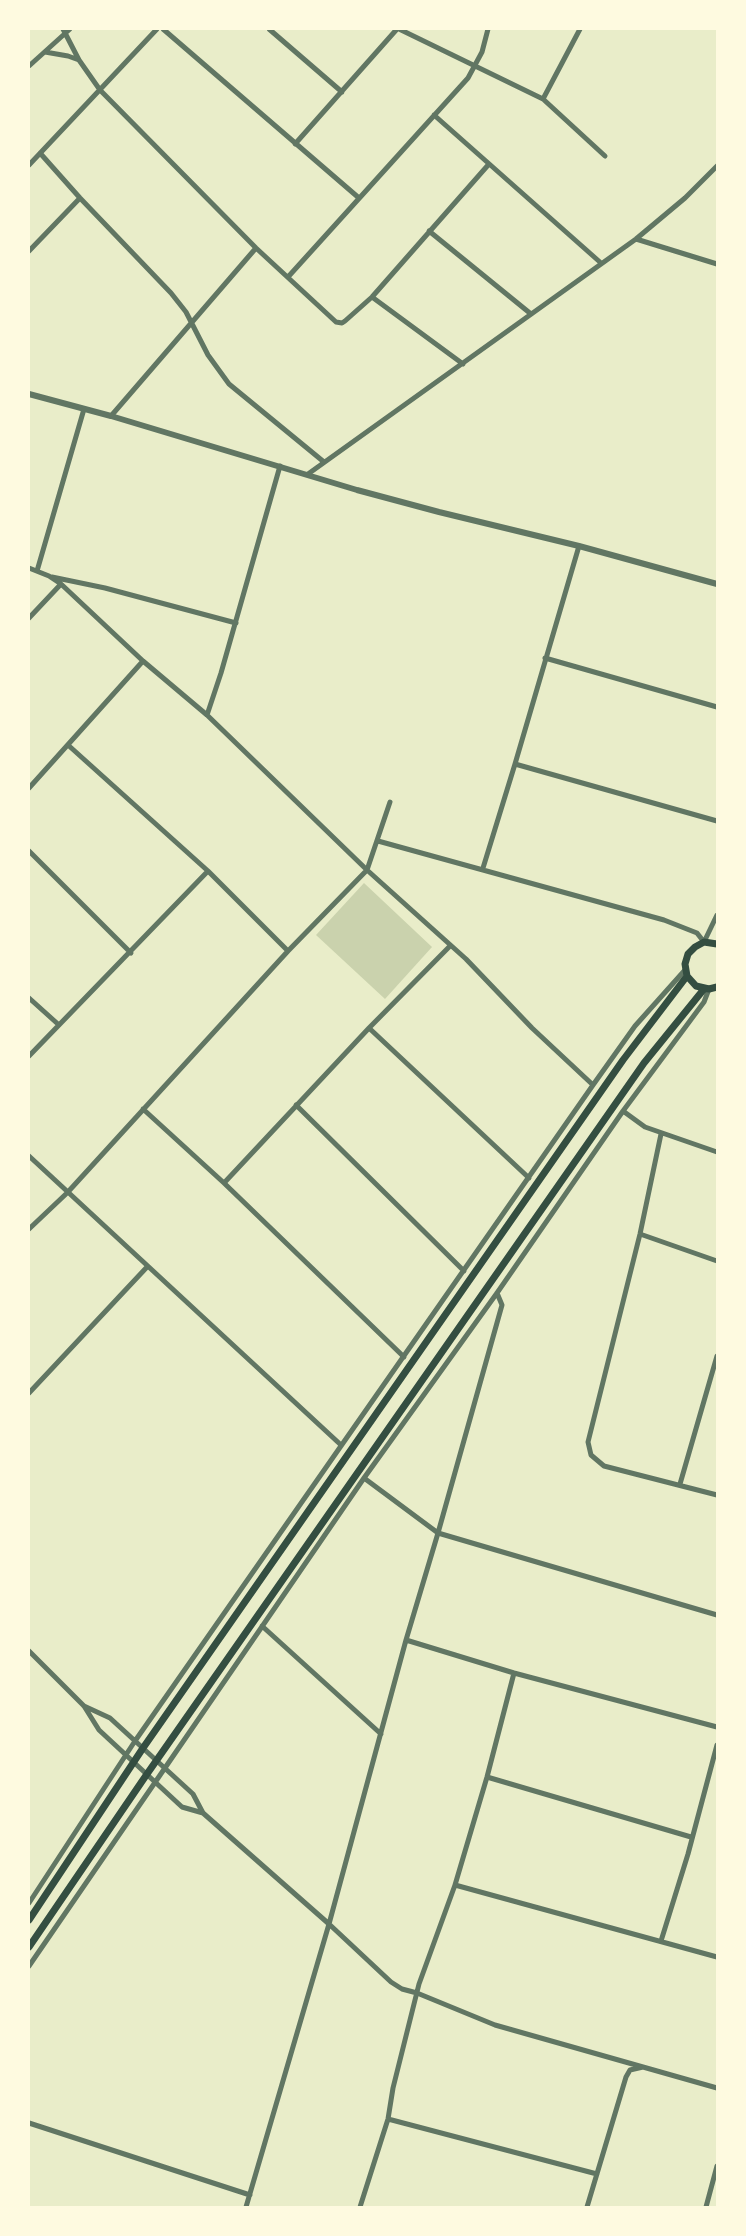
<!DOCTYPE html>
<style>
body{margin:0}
#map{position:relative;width:746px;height:2236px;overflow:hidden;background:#e9edc9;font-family:Barlow,sans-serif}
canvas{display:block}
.frame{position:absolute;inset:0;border:30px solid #fefae0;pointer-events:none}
</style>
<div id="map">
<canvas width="746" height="2236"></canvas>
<div class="frame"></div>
</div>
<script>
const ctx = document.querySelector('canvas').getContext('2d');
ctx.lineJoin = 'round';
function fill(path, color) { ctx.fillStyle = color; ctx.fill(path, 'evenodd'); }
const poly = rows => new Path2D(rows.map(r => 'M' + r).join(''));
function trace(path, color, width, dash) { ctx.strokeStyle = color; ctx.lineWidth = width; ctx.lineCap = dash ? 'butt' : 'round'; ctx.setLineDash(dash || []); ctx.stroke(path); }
const green = poly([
 [364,883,432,947,385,999,316,935]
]);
const minor = poly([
 [63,29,79,60,100,90,256,248,336,322,342,323,345,321,372,297,489,164],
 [163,29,359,198],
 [269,29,342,92],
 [399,29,543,99,605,156],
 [45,52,68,56,79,60],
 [29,66,70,29],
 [543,99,580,29],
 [434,115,601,263],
 [295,144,397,29],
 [40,153,80,198,171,293,186,312,208,355,229,384,324,462],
 [29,165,157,29],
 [429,231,531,314],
 [636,239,717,264],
 [29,251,80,198],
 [288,277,468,78,482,52,488,29],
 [372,297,463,364],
 [111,416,256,248],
 [308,474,636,239,685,198,717,166],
 [29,568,49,576,61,584,143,661,207,715,367,870,466,959,532,1028,593,1085],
 [37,571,84,409],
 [52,577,105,588,236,623],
 [29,618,61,584],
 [545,658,717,707],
 [207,715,221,673,280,466],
 [68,745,208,871,288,951],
 [515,764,717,821],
 [29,788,143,661],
 [378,841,664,920,697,933,704,942],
 [29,851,131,953],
 [483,868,515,764,579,546],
 [704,942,717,915],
 [29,998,59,1025],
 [369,1028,529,1178],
 [29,1056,208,871],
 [296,1105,464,1271],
 [143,1109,224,1183,404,1357],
 [623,1111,645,1127,717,1152],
 [661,1134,640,1234,588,1442,591,1455,604,1466,717,1495],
 [29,1156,341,1445],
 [224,1183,369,1028,450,946],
 [29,1229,67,1193,288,951,367,870,390,802],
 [640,1234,717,1261],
 [29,1393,147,1267],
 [364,1478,438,1533,717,1615],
 [680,1484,717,1356],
 [262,1626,381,1734],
 [406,1640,514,1673,717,1727],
 [29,1651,84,1706,99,1730,182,1807,203,1813],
 [84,1706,110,1718,193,1794,203,1813,329,1924,391,1982,402,1989,417,1993,495,2025,717,2088],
 [487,1777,691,1837],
 [455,1885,717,1957],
 [29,1903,135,1741,593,1085,635,1026,685,970],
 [661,1941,688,1854,717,1745],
 [29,1966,364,1478,497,1293,623,1111,704,1002,709,989],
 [388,2119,597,2174],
 [29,2123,250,2195],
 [246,2207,329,1924,406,1640,438,1533,502,1305,497,1293],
 [360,2207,388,2119,393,2088,419,1984,455,1885,487,1777,514,1673],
 [587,2207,626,2077,630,2070,643,2067],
 [706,2207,717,2166]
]);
const tertiary = poly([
 [29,394,111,416,357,490,439,512,579,546,717,584]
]);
const secondary = poly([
 [717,944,704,942,695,947,688,954,685,964,687,976,696,986,709,989,717,987],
 [29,1920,143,1748,623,1060,687,976],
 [29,1947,147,1774,644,1063,704,989]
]);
fill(green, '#cad2ad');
trace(minor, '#617663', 5);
trace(tertiary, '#617663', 6);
trace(secondary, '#344e41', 7);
</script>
